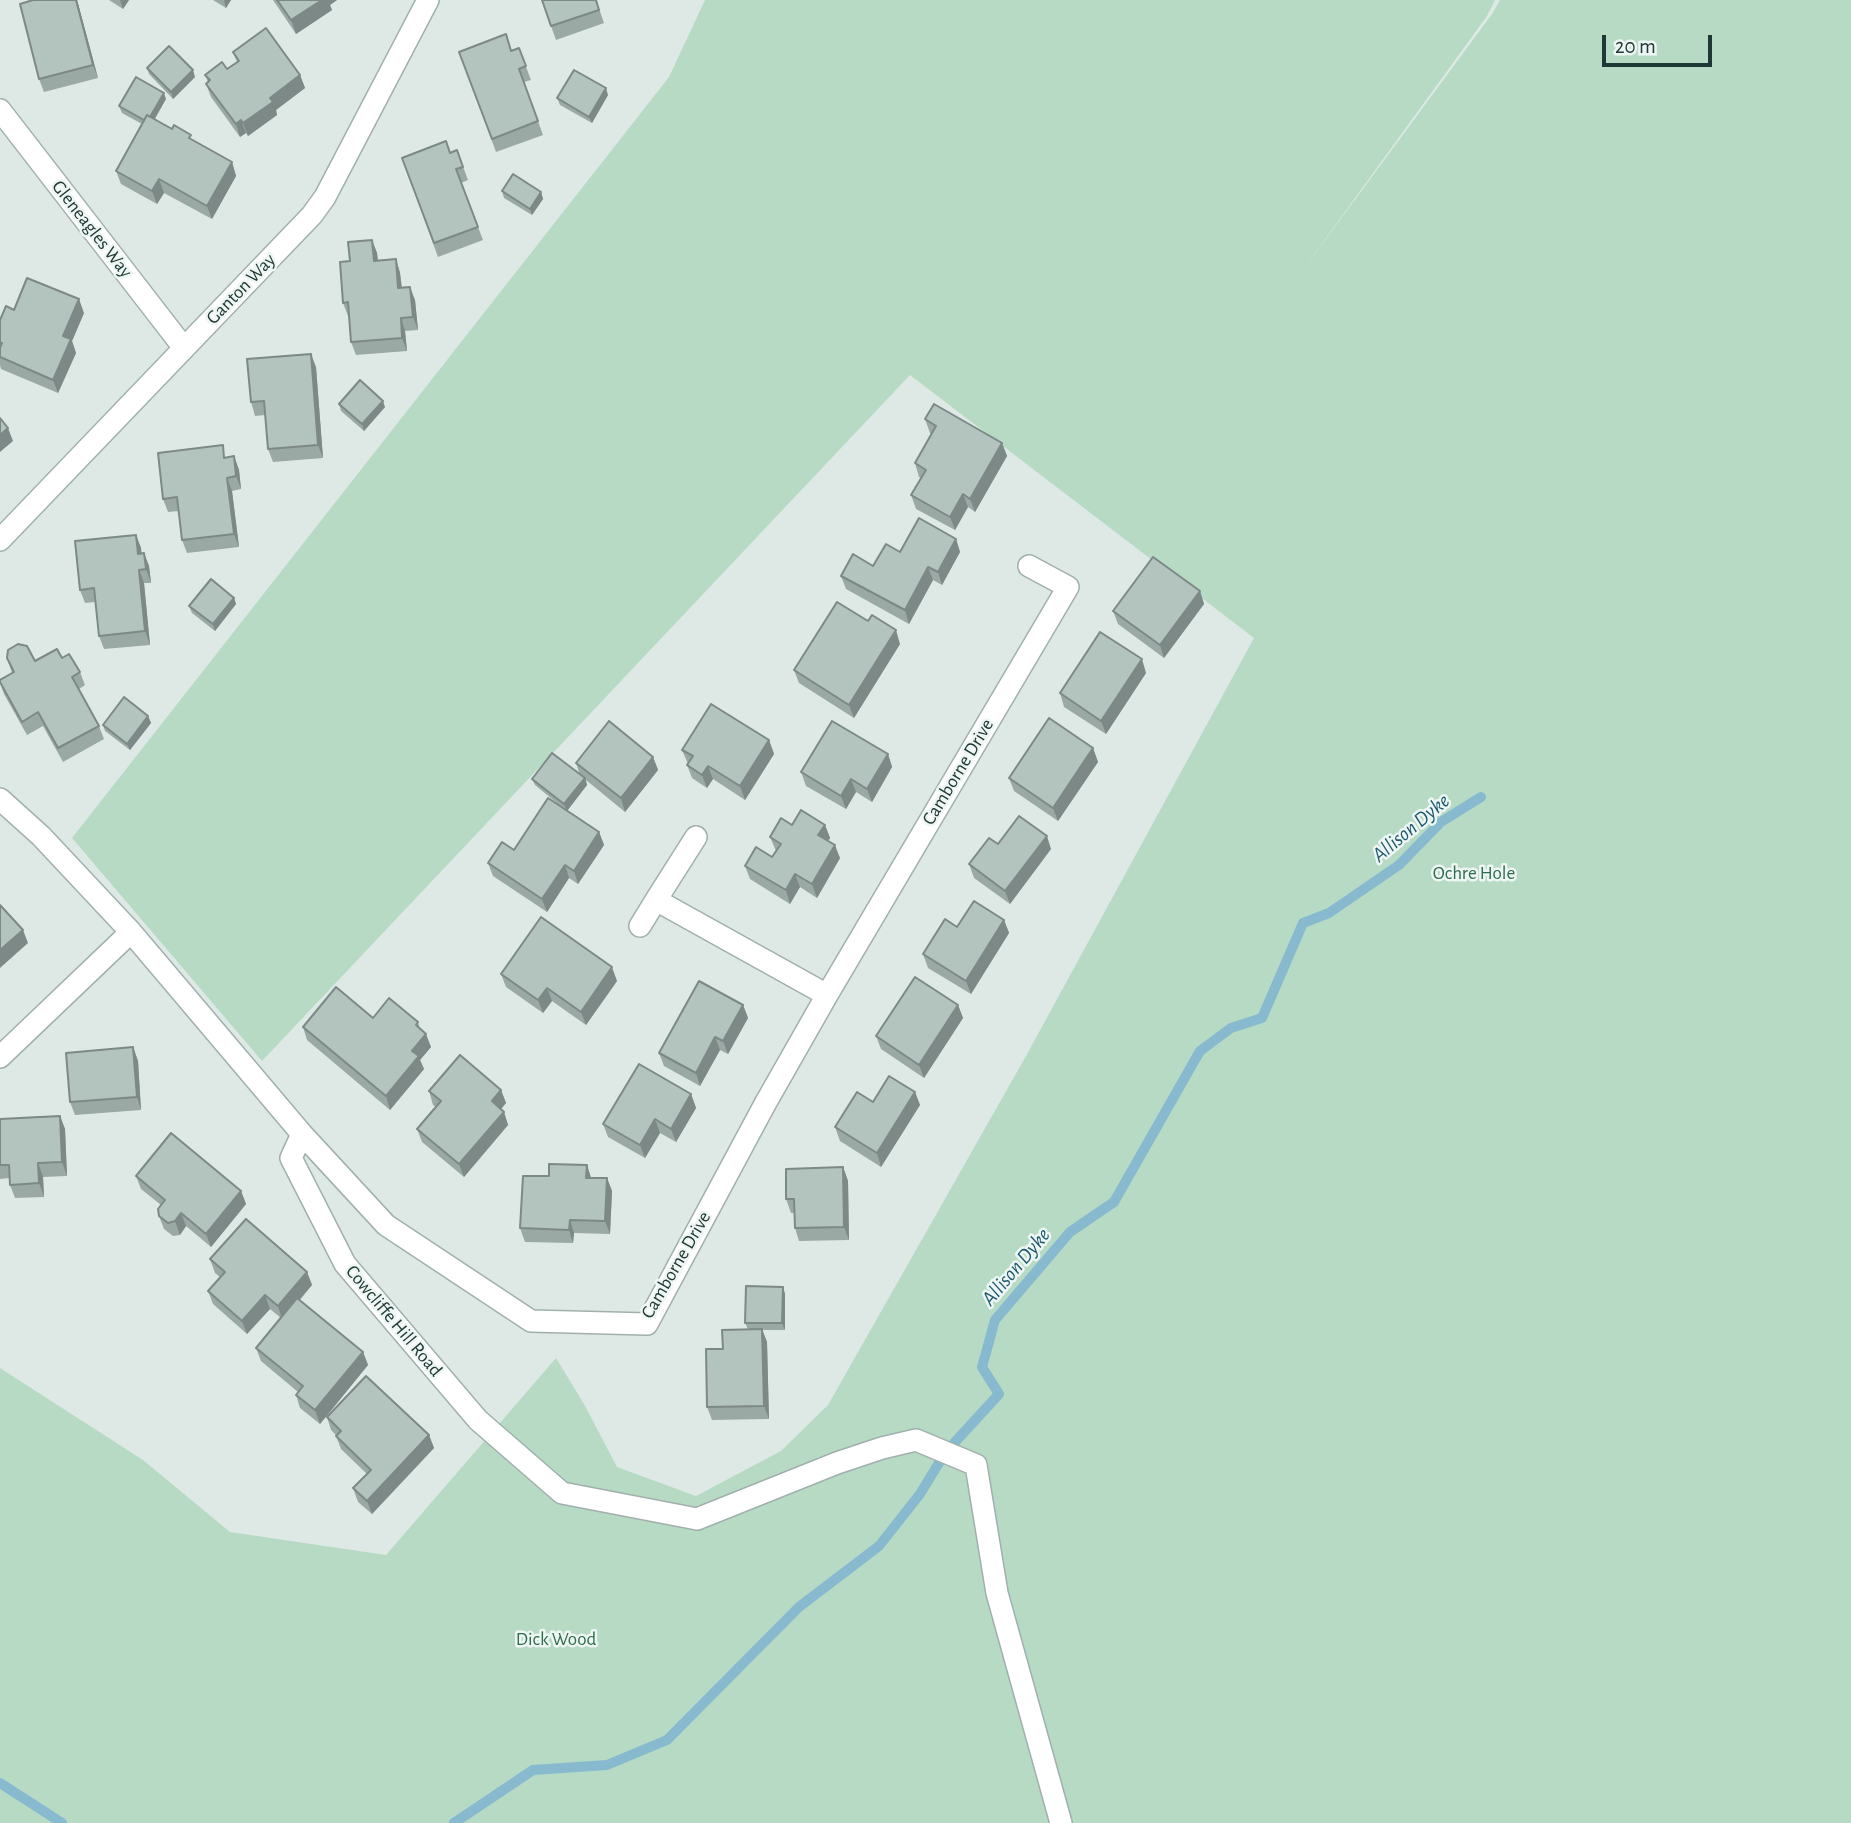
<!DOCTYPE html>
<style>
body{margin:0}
#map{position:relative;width:1851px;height:1823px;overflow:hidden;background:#dee9e6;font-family:"Alegreya Sans",sans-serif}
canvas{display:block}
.scale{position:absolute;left:1602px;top:35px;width:110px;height:32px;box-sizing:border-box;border:4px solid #203835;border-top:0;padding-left:9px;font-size:21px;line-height:24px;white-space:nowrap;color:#203835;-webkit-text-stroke:5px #eef6f3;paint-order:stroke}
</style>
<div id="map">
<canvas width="1851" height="1823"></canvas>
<div class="scale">20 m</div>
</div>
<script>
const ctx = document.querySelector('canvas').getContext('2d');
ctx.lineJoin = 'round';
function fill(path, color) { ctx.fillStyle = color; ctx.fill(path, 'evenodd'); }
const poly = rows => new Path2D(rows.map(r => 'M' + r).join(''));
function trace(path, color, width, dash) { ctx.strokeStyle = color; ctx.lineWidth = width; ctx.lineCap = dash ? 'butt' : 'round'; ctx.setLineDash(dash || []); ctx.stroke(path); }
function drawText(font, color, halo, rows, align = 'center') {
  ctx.font = font + ' "Alegreya Sans",sans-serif'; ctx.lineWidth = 5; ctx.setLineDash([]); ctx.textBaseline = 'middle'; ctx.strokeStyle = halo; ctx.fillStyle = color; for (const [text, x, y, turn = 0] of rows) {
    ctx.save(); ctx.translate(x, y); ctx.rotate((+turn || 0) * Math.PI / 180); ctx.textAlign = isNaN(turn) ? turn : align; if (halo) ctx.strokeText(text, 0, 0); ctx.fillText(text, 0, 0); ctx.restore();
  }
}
const green = poly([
 [705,0,1495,0,1487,16,1300,274,1492,14,1500,0,1851,0,1851,1823,0,1823,0,1368,143,1460,230,1532,386,1555,556,1358,584,1404,617,1467,696,1496,781,1451,828,1405,1026,1056,1254,638,910,375,262,1061,72,838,669,77]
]);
const stream = poly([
 [0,1783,62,1823],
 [454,1823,533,1770,607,1765,667,1740,799,1607,879,1546,920,1494,945,1453,999,1394,982,1367,995,1320,1070,1232,1114,1202,1200,1051,1231,1028,1262,1018,1303,923,1329,913,1399,865,1441,822,1481,797]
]);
const street = poly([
 [0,110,184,348],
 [0,540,312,215,325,197,428,0],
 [0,799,41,836,131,932,302,1134,291,1158,345,1264,478,1420,562,1493,697,1519,837,1463,882,1448,916,1440,976,1465,997,1593,1061,1823],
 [696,837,656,900,827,995],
 [640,926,656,900],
 [0,1057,131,932],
 [302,1134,386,1225,531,1321,647,1324,765,1104,827,995,1068,587,1029,566]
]);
const wall = poly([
 [77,0,98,78,44,92,39,79],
 [109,0,129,0,123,9],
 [213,0,231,0,226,8],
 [273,0,337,0,330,5,332,10,296,34],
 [596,0,604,23,556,40,551,26],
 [519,48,531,80,524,82,543,135,496,152,459,52,512,51],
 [233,52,300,75,305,88,276,110,277,115,248,136,246,133,240,137,211,97,206,84,208,82,205,75,227,69,237,62],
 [147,68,195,77,173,99,149,74],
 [608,95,592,123,560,105,557,98],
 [166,99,155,119,232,162,236,176,212,219,164,193,157,204,121,184,116,171,142,124,122,113,119,106],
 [457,150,468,180,461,183,483,240,438,257,402,158,450,153],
 [502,191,541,192,543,199,532,215,504,198],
 [372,240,377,253,378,260,396,259,400,273,402,288,415,300,418,330,405,331,407,351,356,355,351,342,349,316,348,316,343,303,350,261],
 [14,310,84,313,72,341,76,353,58,393,1,369,0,365,0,320],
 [316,367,323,458,273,462,268,449,265,415,255,416,251,402],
 [339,404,385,407,364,431,341,411],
 [925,419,1002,443,1007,456,975,512,968,507,955,530,916,509,911,495,921,478,919,477,915,463,932,434,930,433],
 [234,456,239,470,241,489,232,491,239,547,187,553,182,540,179,511,168,512,163,499,227,457],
 [136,535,141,548,141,553,144,553,149,566,151,583,144,583,150,645,104,649,99,636,95,602,85,603,80,590],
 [956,539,960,552,942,585,933,580,909,624,846,589,841,576,873,566,900,552],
 [1200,591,1204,604,1164,658,1118,624,1113,611],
 [234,598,236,604,215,631,192,613,189,606],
 [900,644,854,718,799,683,794,670],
 [7,658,35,661,62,658,80,672,85,685,79,689,99,726,104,739,63,762,43,726,27,735,4,694,0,683,12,673],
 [1146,673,1106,734,1064,707,1060,693],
 [148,716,151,723,130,750,105,731,103,725],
 [769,740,774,754,745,800,713,779,707,788,692,778,687,765,688,764,682,750],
 [1093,748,1098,762,1058,821,1014,791,1009,778],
 [888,754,892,767,872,802,856,792,846,809,806,786,801,772],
 [653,757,658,770,625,812,586,780,587,785,567,811,599,832,604,845,578,884,569,878,547,912,493,876,488,863,514,850,563,808,535,785,532,779,580,775,576,763],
 [792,825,825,825,830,838,828,841,840,858,817,898,800,887,790,904,750,879,745,866,772,857,776,851,770,837],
 [998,844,1051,849,1010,904,974,878,969,864],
 [1004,920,1009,933,971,994,928,968,923,954,957,927],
 [501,974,617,981,586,1025,552,1001,543,1013,506,987],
 [743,1005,748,1018,728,1054,720,1050,700,1086,664,1066,659,1053],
 [958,1005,963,1018,924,1078,881,1049,876,1036],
 [373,1018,418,1022,420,1029,431,1047,420,1060,424,1069,390,1110,307,1040,303,1027],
 [133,1047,138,1061,141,1110,75,1115,70,1102],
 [501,1090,506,1103,501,1109,504,1112,508,1125,464,1177,422,1142,417,1129,436,1107,433,1105,429,1091],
 [915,1092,920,1105,881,1167,840,1141,835,1127,873,1102],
 [691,1094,696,1108,676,1142,660,1133,645,1158,608,1137,603,1124],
 [60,1116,65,1129,67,1176,43,1177,44,1197,15,1198,10,1185,10,1178,0,1179,0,1119],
 [587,1165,591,1178,607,1178,612,1191,610,1234,574,1233,573,1243,525,1242,520,1228,549,1176],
 [843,1167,848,1181,849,1240,799,1241,795,1228,794,1213,791,1213,786,1199],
 [136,1176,241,1191,246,1204,211,1247,186,1226,180,1235,173,1236,164,1229,159,1216,161,1205,141,1189],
 [210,1259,307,1272,312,1285,300,1300,363,1352,368,1365,320,1424,300,1408,296,1395,298,1392,261,1361,256,1348,281,1318,270,1309,247,1334,213,1304,208,1291,220,1277,215,1273],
 [783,1287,785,1294,785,1330,762,1330,767,1342,769,1419,712,1420,707,1407,723,1349,748,1329,745,1323],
 [327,1417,429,1435,434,1448,372,1514,358,1502,353,1488,367,1474,341,1449,336,1436,336,1435,331,1430]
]);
const shadedWall = poly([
 [76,0,77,0,98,78,93,65],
 [120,0,129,0,123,9],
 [225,0,231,0,226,8,224,1],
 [322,0,337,0,330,5,332,10,296,34,291,20],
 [193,70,195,77,173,99,171,92],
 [300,75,305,88,276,110,277,115,248,136,243,123,270,98],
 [606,88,608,95,592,123,589,117],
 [164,93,166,99,149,128,147,122],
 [241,120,246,133,240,137,236,124],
 [232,162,236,176,212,219,207,206],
 [159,179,164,193,157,204,152,191],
 [541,192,543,199,532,215,530,209],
 [372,240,377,253,379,274,374,261],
 [396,259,400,273,403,301,398,288],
 [410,287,415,300,418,330,413,317],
 [79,299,84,313,72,341,76,353,58,393,53,380,63,336],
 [401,318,405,331,407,351,402,338],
 [311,354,316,367,323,458,318,445],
 [383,401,385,407,364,431,362,424],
 [8,428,13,441,0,452,0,435],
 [1002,443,1007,456,975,512,970,499],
 [234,456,239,470,241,489,236,476],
 [227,478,232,491,239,547,234,534],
 [963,494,968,507,955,530,950,517],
 [136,535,141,548,143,567,138,554],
 [956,539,960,552,942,585,938,572],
 [144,553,149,566,151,583,146,569],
 [928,567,933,580,909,624,905,610],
 [139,570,144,583,150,645,145,631],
 [1200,591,1204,604,1164,658,1160,645],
 [234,598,236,604,215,631,213,624],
 [896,630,900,644,854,718,849,705],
 [1142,659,1146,673,1106,734,1101,721],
 [148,716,151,723,130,750,127,744],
 [769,740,774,754,745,800,740,786],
 [1093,748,1098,762,1058,821,1053,808],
 [888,754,892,767,872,802,867,789],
 [653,757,658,770,625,812,621,798],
 [708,766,713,779,707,788,702,775],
 [585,778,587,785,567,811,564,804],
 [851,779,856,792,846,809,841,796],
 [825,825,830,838,823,849,818,835],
 [599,832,604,845,578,884,574,871],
 [1047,836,1051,849,1010,904,1005,891],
 [835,845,840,858,817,898,812,884],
 [565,865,569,878,547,912,542,899],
 [795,874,800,887,790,904,786,890],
 [1004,920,1009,933,971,994,966,981],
 [23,930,28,943,0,968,0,950],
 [612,967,617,981,586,1025,581,1012],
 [547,988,552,1001,543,1013,538,1000],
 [743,1005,748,1018,728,1054,723,1041],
 [958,1005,963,1018,924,1078,919,1065],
 [426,1034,431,1047,420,1060,424,1069,390,1110,386,1096,412,1051],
 [715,1037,720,1050,700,1086,696,1073],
 [133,1047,138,1061,141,1110,137,1097],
 [501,1090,506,1103,496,1115,492,1101],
 [915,1092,920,1105,881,1167,877,1153],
 [691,1094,696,1108,676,1142,671,1129],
 [504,1112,508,1125,464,1177,459,1164],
 [60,1116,65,1129,67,1176,62,1162],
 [655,1119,660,1133,645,1158,640,1145],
 [38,1163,43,1177,44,1197,39,1183],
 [587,1165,591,1178,586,1178],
 [843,1167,848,1181,849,1240,844,1227],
 [607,1178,612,1191,610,1234,605,1221],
 [241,1191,246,1204,211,1247,206,1234],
 [181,1213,186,1226,180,1235,175,1221],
 [570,1220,574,1233,573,1243,569,1230],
 [307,1272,312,1285,282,1319,278,1306],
 [783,1287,785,1294,785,1330,782,1323],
 [265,1295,270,1309,247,1334,242,1321],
 [762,1329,767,1342,769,1419,764,1406],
 [363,1352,368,1365,320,1424,315,1410],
 [429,1435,434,1448,372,1514,367,1501]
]);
const building = poly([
 [33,0,76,0,93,65,39,79,20,4,33,0],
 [277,0,322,0,291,20,277,0],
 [542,0,596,0,599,10,551,26,542,0],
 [266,28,300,75,270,98,273,102,243,123,241,120,236,124,206,84,210,80,205,75,222,62,227,69,239,61,233,52,266,28],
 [506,34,511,51,519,48,526,66,519,69,538,121,492,139,459,52,506,34],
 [169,46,193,70,171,92,147,68,169,46],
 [574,70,606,88,589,117,557,98,574,70],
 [136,77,164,93,150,117,147,115,144,120,119,106,136,77],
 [147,115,172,129,174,125,191,135,189,138,232,162,207,206,159,179,152,191,116,171,147,115],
 [446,141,450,153,457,150,463,167,456,169,478,227,434,243,402,158,446,141],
 [513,174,541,192,530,209,502,191,513,174],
 [372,240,374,261,396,259,398,288,410,287,413,317,401,318,402,338,351,342,348,302,343,303,340,262,350,261,348,242,372,240],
 [27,278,79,299,63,336,71,339,53,380,0,357,0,348,2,343,0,343,0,320,6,306,14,310,27,278],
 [311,354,318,445,268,449,264,401,251,402,247,359,311,354],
 [360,380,383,401,362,424,339,404,360,380],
 [934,404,1002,443,970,499,963,494,950,517,911,495,926,470,915,463,936,426,925,419,934,404],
 [0,418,8,428,0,435,0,418],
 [223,445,224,458,234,456,236,476,227,478,234,534,182,540,177,497,163,499,158,453,223,445],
 [919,518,956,539,938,572,928,567,905,610,841,576,853,554,873,566,886,544,900,552,919,518],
 [136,535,138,554,144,553,146,569,139,570,145,631,99,636,94,588,80,590,75,541,136,535],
 [1153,557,1200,591,1160,645,1113,611,1153,557],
 [211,579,234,598,213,624,189,606,211,579],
 [837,602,868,621,872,615,896,630,849,705,794,670,837,602],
 [1100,632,1142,659,1101,721,1060,693,1100,632],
 [18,644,27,646,35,661,57,649,62,658,69,654,80,672,72,677,99,726,58,748,38,712,22,722,0,682,0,680,14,672,7,658,8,650,18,644],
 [124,697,148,716,127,744,103,725,124,697],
 [711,704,769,740,740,786,708,766,702,775,687,765,693,756,682,750,711,704],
 [1049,718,1093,748,1053,808,1009,778,1049,718],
 [609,721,653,757,621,798,576,763,609,721],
 [832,721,888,754,867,789,851,779,841,796,801,772,832,721],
 [552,753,585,778,564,804,532,779,552,753],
 [548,798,599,832,574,871,565,865,542,899,488,863,502,842,514,850,548,798],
 [801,810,825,825,818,835,835,845,812,884,795,874,786,890,745,866,756,847,772,857,781,844,770,837,781,818,792,825,801,810],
 [1019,816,1047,836,1005,891,969,864,989,838,998,844,1019,816],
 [974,901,1004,920,966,981,923,954,945,919,957,927,974,901],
 [0,905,23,930,0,950,0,905],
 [541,917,612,967,581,1012,547,988,538,1000,501,974,541,917],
 [915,977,958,1005,919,1065,876,1036,915,977],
 [699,981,743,1005,723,1041,715,1037,696,1073,659,1053,699,981],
 [336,987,373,1018,389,998,418,1022,416,1025,426,1034,412,1051,419,1056,386,1096,303,1027,336,987],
 [133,1047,137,1097,70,1102,66,1053,133,1047],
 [460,1055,501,1090,492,1101,504,1112,459,1164,417,1129,441,1101,429,1091,460,1055],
 [639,1064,691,1094,671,1129,655,1119,640,1145,603,1124,639,1064],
 [889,1076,915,1092,877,1153,835,1127,857,1092,873,1102,889,1076],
 [60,1116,62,1162,38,1163,39,1183,10,1185,9,1165,0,1165,0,1119,60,1116],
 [171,1133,241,1191,206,1234,181,1213,175,1221,168,1223,159,1216,158,1209,165,1200,136,1176,171,1133],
 [549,1164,587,1165,586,1178,607,1178,605,1221,570,1220,569,1230,520,1228,523,1176,549,1176,549,1164],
 [843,1167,844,1227,795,1228,794,1199,786,1199,786,1169,843,1167],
 [246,1219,307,1272,278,1306,265,1295,242,1321,208,1291,225,1272,210,1259,246,1219],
 [746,1286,783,1287,782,1323,745,1323,746,1286],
 [297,1298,363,1352,315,1410,296,1395,303,1386,256,1348,297,1298],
 [762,1329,764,1406,707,1407,706,1349,723,1349,722,1330,762,1329],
 [366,1376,429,1435,367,1501,353,1488,371,1470,336,1436,341,1431,327,1417,366,1376]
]);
const streetNames = [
 ["Gleneagles Way",92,229,52],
 ["Ganton Way",241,289,-46],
 ["Camborne Drive",958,772,-59],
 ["Camborne Drive",676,1265,-60],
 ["Cowcliffe Hill Road",394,1321,50]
];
const parkNames = [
 ["Ochre Hole",1474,873],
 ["Dick Wood",556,1639]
];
const waterNames = [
 ["Allison Dyke",1411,828,-40],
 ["Allison Dyke",1016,1267,-50]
];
fill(green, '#b7dac5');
trace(stream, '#87bace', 10);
trace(street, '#a1b0ad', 24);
trace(street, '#fff', 21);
fill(wall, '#9aa9a4');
fill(shadedWall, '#7d8986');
fill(building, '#b3c4bf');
trace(building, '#7d8986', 2);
drawText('19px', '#203835', '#eef6f3', streetNames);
drawText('19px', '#2c6d4d', '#eef6f3', parkNames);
drawText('italic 21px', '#1d5971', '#eef6f3', waterNames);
</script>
